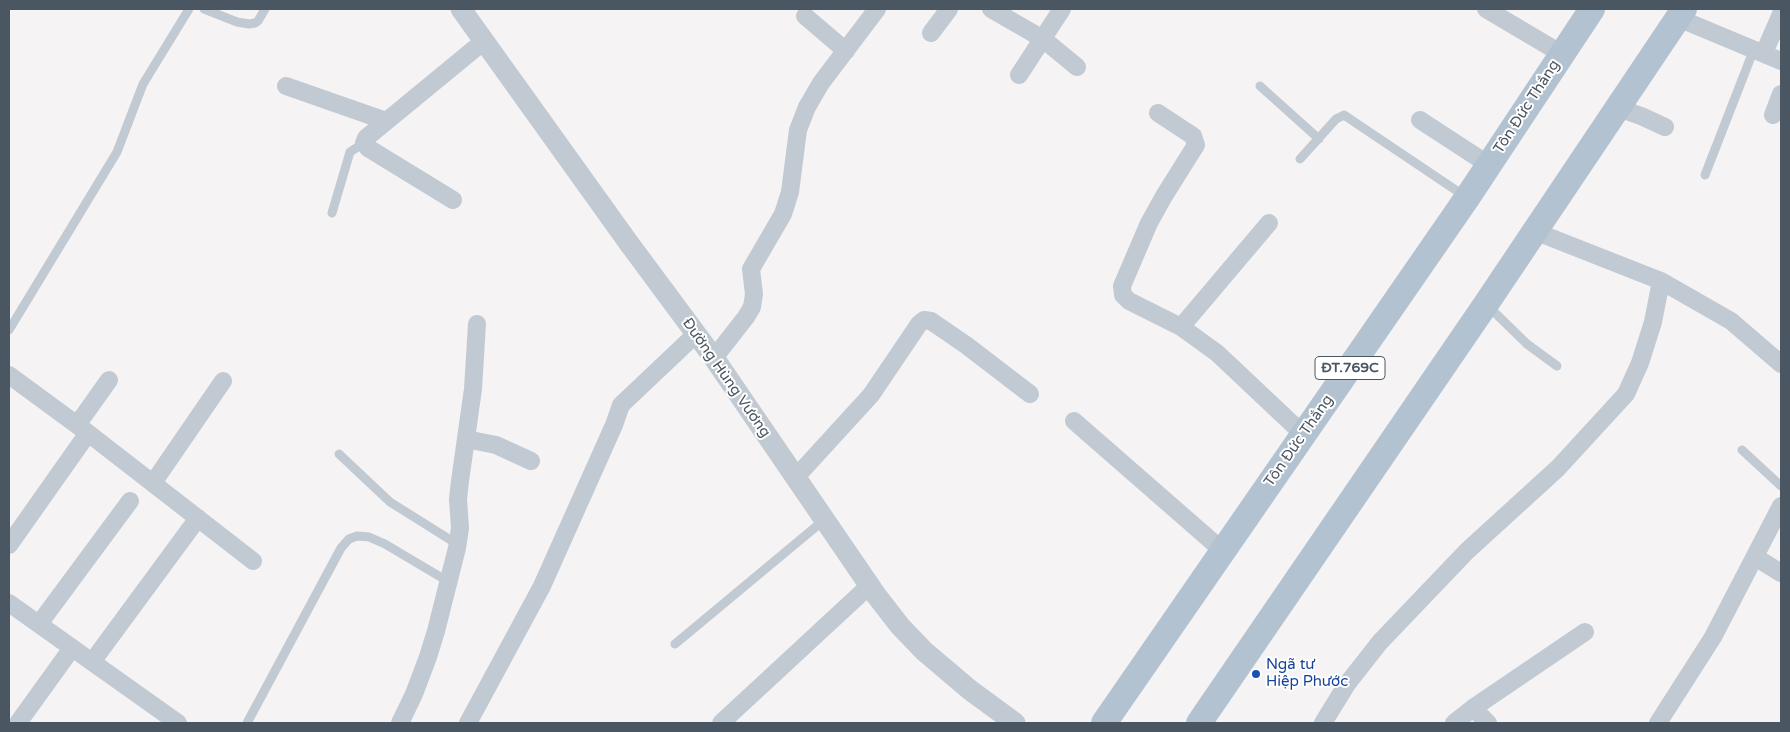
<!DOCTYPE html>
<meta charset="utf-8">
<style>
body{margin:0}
#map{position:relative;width:1790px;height:732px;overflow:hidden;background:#f5f3f3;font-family:"Varela Round",sans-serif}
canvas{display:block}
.frame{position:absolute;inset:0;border:10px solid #4a5661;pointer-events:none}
</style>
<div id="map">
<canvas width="1790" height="732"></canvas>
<div class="frame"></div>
</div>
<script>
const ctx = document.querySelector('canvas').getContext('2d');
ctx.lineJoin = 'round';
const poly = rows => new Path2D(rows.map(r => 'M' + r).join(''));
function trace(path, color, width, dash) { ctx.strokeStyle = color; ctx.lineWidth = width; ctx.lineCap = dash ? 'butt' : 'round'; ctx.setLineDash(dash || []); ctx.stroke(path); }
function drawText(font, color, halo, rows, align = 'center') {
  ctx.font = font + ' "Varela Round",sans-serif'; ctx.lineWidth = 4; ctx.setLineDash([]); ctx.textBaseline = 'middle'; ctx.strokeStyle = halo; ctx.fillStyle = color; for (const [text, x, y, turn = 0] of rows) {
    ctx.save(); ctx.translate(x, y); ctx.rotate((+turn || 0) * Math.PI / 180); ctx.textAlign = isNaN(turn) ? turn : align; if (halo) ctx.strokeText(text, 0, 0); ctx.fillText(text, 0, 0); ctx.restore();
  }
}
const service = poly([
 [204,9,237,22,249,24,255,23,258,21,265,9],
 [1260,86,1319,139],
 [1300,159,1336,119,1344,115,1466,197],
 [1705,175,1754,49],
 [332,213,350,152,364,143],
 [1488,306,1527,344,1557,366],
 [9,330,117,152,143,84,189,9],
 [1742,450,1781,486],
 [339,454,390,502,457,544],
 [675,644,824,520],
 [247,723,341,548,349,539,357,536,369,537,385,544,449,582]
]);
const minor = poly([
 [991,9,1043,39,1077,67],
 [1486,9,1562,54],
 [805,16,846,51],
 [1678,18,1781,61],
 [931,33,949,9],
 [1764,53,1781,14],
 [1019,75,1062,9],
 [286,86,386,121],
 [1618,108,1641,116,1665,127],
 [1158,113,1193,136,1196,145,1164,196,1149,223,1122,286,1123,295,1129,301,1181,327,1217,353,1303,434],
 [1773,115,1781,94],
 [1420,120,1489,165],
 [453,200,368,148,364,143,366,138,484,41],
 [1534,231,1661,281,1731,321,1781,364],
 [1181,327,1269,223],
 [714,358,746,317,752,307,754,294,751,269,783,214,790,192,798,130,807,107,821,83,877,9],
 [9,375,88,433,253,561],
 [1074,421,1223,551],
 [77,425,109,380],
 [466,439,496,445,531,461],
 [796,477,871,395,919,324,924,320,931,321,966,345,1030,394],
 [153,483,223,381],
 [9,545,88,433],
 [1755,557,1781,573],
 [9,603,178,723],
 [39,624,130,501],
 [92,662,198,518],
 [1473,708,1488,723],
 [18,723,72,648],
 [400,723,414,694,428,657,436,631,457,548,460,528,458,499,460,481,473,389,477,324],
 [468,723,542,586,614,425,621,405,696,334],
 [721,723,870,585],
 [1323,723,1347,684,1380,642,1467,551,1558,468,1626,394,1640,363,1653,322,1661,281],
 [1454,723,1473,708,1585,632],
 [1658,723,1713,637,1781,506]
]);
const tertiary = poly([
 [461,9,628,242,714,358,876,595,900,626,924,651,970,690,1015,723]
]);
const primary = poly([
 [1104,723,1467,198,1592,9],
 [1199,723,1486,304,1684,9]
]);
const markers = [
 [1256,674,5,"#1a4fb4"]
];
const shields = [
 [1350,368,70]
];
const shieldNames = [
 ["ĐT.769C",1350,368]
];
const streetNames = [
 ["Tôn Đức Thắng",1527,107,-57],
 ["Đường Hùng Vương",726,378,55],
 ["Tôn Đức Thắng",1299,441,-55]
];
const transitNames = [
 ["Ngã tư",1266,665],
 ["Hiệp Phước",1266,682]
];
trace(service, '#c1cad2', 9);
trace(minor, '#c1cad2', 18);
trace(tertiary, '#c1cad2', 21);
trace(primary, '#b3c2d1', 26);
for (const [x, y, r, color] of markers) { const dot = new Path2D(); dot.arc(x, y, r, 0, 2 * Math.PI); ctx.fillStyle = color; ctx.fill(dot); trace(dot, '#fff', 2); }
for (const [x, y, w] of shields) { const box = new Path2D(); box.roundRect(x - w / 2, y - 11.5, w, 23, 4); ctx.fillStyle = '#fff'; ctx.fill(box); trace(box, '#4a5661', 1); }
drawText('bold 14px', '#4a5661', null, shieldNames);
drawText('15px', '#4a5661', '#fff', streetNames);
drawText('15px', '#164399', '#fff', transitNames, 'left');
</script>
